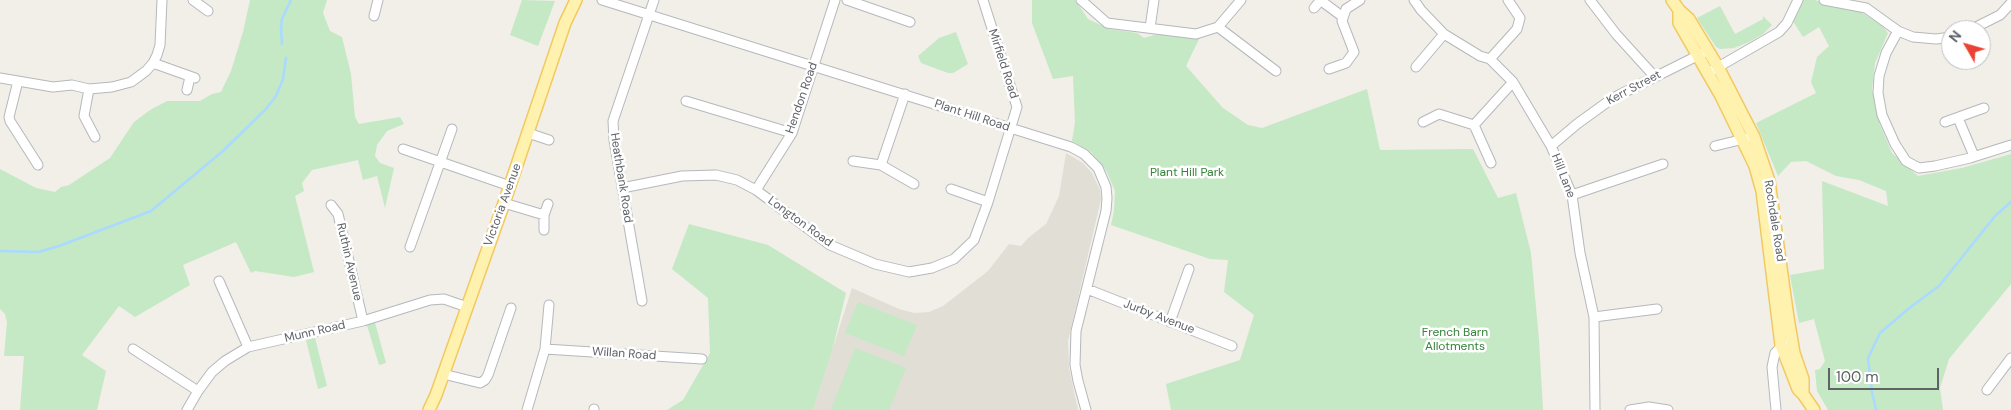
<!DOCTYPE html>
<style>
body{margin:0}
#map{position:relative;width:2011px;height:410px;overflow:hidden;background:#f1efe8;font-family:"DM Sans",sans-serif}
canvas{display:block}
.north{position:absolute;left:1941px;top:20px;width:50px;height:50px;box-sizing:border-box;background:#fff;border:1px solid #bfc1c3;border-radius:50%;rotate:308deg;font-size:14px;font-weight:700;line-height:20px;text-align:center;color:#5f6368}
.north::after{content:'';display:block;margin:auto;width:18px;height:22px;background:#ea4335;clip-path:polygon(50% 0,100% 100%,50% 72%,0 100%)}
.scale{position:absolute;left:1828px;top:368px;width:111px;height:22px;box-sizing:border-box;border:2px solid #5f6368;border-top:0;padding-left:6px;font-size:15px;line-height:18px;white-space:nowrap;color:#5f6368;-webkit-text-stroke:4px #fff;paint-order:stroke}
</style>
<div id="map">
<canvas width="2011" height="410"></canvas>
<div class="north">N</div>
<div class="scale">100 m</div>
</div>
<script>
const ctx = document.querySelector('canvas').getContext('2d');
ctx.lineJoin = 'round';
function fill(path, color) { ctx.fillStyle = color; ctx.fill(path, 'evenodd'); }
const poly = rows => new Path2D(rows.map(r => 'M' + r).join(''));
function trace(path, color, width, dash) { ctx.strokeStyle = color; ctx.lineWidth = width; ctx.lineCap = dash ? 'butt' : 'round'; ctx.setLineDash(dash || []); ctx.stroke(path); }
function drawText(font, color, halo, rows, align = 'center') {
  ctx.font = font + ' "DM Sans",sans-serif'; ctx.lineWidth = 5; ctx.setLineDash([]); ctx.textBaseline = 'middle'; ctx.strokeStyle = halo; ctx.fillStyle = color; for (const [text, x, y, turn = 0] of rows) {
    ctx.save(); ctx.translate(x, y); ctx.rotate((+turn || 0) * Math.PI / 180); ctx.textAlign = isNaN(turn) ? turn : align; if (halo) ctx.strokeText(text, 0, 0); ctx.fillText(text, 0, 0); ctx.restore();
  }
}
const education = poly([
 [1066,153,1083,163,1092,173,1100,190,1101,199,1068,341,1069,368,1078,410,813,410,852,288,899,309,914,313,929,312,943,306,988,271,1009,244,1021,246,1028,238,1046,224,1059,196]
]);
const green = poly([
 [250,0,327,0,323,13,330,31,342,37,351,74,355,117,359,124,400,117,404,124,387,131,377,145,375,156,380,163,394,168,385,208,377,176,363,180,358,160,312,170,302,183,304,191,295,196,314,272,294,277,255,271,251,273,236,242,183,265,190,285,135,317,119,306,82,355,106,371,97,410,20,410,24,356,4,356,7,322,5,314,0,309,0,169,36,188,55,192,61,187,69,185,110,158,134,122,150,110,167,101,200,101,212,94,221,92,231,71,243,32],
 [522,0,555,1,538,46,510,35],
 [1032,0,1075,0,1088,19,1109,29,1137,33,1144,38,1154,35,1201,35,1186,66,1223,108,1248,125,1262,128,1367,89,1380,150,1473,149,1498,198,1516,193,1531,253,1539,340,1543,410,1171,410,1166,384,1240,360,1254,315,1224,292,1228,260,1210,259,1111,225,1114,211,1115,191,1106,170,1091,152,1072,141,1075,122,1073,76,1053,79,1032,23],
 [1800,0,1815,0,1825,4,1851,8,1861,12,1882,26,1888,33,1875,63,1872,89,1880,125,1892,153,1918,176,1962,168,2011,154,2011,284,1949,359,1940,388,1943,410,1828,410,1817,391,1815,370,1820,369,1825,361,1814,319,1799,323,1790,275,1824,269,1822,181,1888,206,1886,191,1859,180,1836,176,1806,161,1791,162,1778,176,1756,123,1816,93,1811,82,1817,57,1829,46,1819,27,1803,37,1791,18],
 [1720,6,1735,34,1763,19,1763,16,1772,25,1763,34,1749,42,1734,48,1720,49,1716,47,1697,18],
 [956,32,968,64,953,73,948,73,921,63,918,56,939,38],
 [689,224,768,245,846,293,832,351,813,410,667,410,683,400,710,353,708,298,672,269],
 [858,302,917,325,904,356,845,333],
 [374,319,386,363,379,365,366,322],
 [314,334,327,386,318,389,305,336],
 [855,348,906,368,889,410,831,410]
]);
const stream = poly([
 [282,44,281,27,282,19,291,0],
 [0,251,38,252,59,246,151,211,223,151,265,110,276,96,283,79,286,58],
 [1876,410,1872,392,1868,358,1880,333,1908,309,1939,286,1995,216,2011,202]
]);
const minor = poly([
 [193,0,208,11],
 [602,0,1071,147,1084,154,1098,168,1106,187,1107,198,1106,211,1076,331,1075,365,1078,381,1086,410],
 [847,0,910,22],
 [1081,0,1107,23,1196,34,1218,27,1241,0],
 [1320,0,1343,17],
 [1414,0,1421,10,1444,34,1480,56,1490,59,1513,82,1551,146,1572,195,1580,253,1594,317,1595,410],
 [1590,0,1616,34,1655,77],
 [1824,0,1866,8,1898,31,1913,37,1936,39,1951,37],
 [1314,8,1321,0],
 [374,16,378,0],
 [1218,27,1276,71],
 [1150,28,1154,0],
 [1970,30,2000,15,2011,3],
 [1898,31,1886,53,1879,76,1878,93,1882,115,1895,144,1906,161,1919,168,1935,166,1970,158,2011,145],
 [1490,59,1517,29,1520,18,1508,0],
 [153,63,195,78],
 [1416,67,1444,34],
 [1329,69,1346,63,1354,52,1342,21,1346,9,1360,0],
 [1713,70,1779,32,1787,23,1798,0],
 [0,78,53,87,72,85,89,89,112,87,131,82,146,71,153,63,157,55,160,45,162,0],
 [18,81,9,117,10,121,38,165],
 [89,89,84,116,95,137],
 [187,90,190,77],
 [905,94,881,165,914,184],
 [686,101,792,133],
 [1958,118,1974,156],
 [1423,122,1439,114,1474,125,1513,82],
 [1945,122,1984,108],
 [1474,125,1491,163],
 [528,133,549,140],
 [1551,146,1577,124,1613,98,1703,53],
 [1715,146,1748,138],
 [403,149,510,186],
 [853,161,881,165],
 [622,188,682,176,716,175,737,180,756,190,830,245,875,264,909,272,932,268,954,259,974,240,988,202,1017,107,983,0],
 [951,189,988,202],
 [756,190,792,133,835,0],
 [1572,195,1663,164],
 [504,203,544,215],
 [331,205,338,214,363,321],
 [544,230,544,215,548,204],
 [410,247,452,129],
 [219,281,248,347],
 [1087,289,1232,346],
 [642,301,614,140,613,121,654,0],
 [1594,317,1657,309],
 [1170,322,1189,269],
 [133,349,198,391],
 [545,349,702,359],
 [443,374,480,383,485,380,488,375,511,308],
 [1987,390,2011,358],
 [187,410,198,391,212,372,225,361,248,347,363,321,430,300,444,299,467,307],
 [527,410,545,349,549,305],
 [594,410,594,409],
 [1630,410,1649,407,1668,410],
 [1776,410,1772,367,1775,353,1785,343]
]);
const major = poly([
 [1672,0,1679,10,1689,19,1718,67,1754,137,1769,181,1788,318,1794,353,1803,379,1803,394],
 [1679,10,1679,23,1721,96,1755,166,1762,191,1781,345,1798,389,1803,394,1814,410],
 [429,410,436,395,504,203,565,23,576,0]
]);
const streetNames = [
 ["Mirfield Road",1003,64,72],
 ["Kerr Street",1634,88,-28],
 ["Hendon Road",802,98,-71],
 ["Plant Hill Road",972,116,18],
 ["Hill Lane",1563,176,69],
 ["Heathbank Road",621,178,81],
 ["Victoria Avenue",503,205,-70],
 ["Rochdale Road",1774,221,81],
 ["Longton Road",800,222,36],
 ["Ruthin Avenue",349,262,77],
 ["Jurby Avenue",1159,317,21],
 ["Munn Road",315,332,-13],
 ["Willan Road",624,354,4]
];
const parkNames = [
 ["Plant Hill Park",1187,173],
 ["French Barn",1455,333],
 ["Allotments",1455,347]
];
fill(education, '#e1ded6');
fill(green, '#c5e8c5');
trace(stream, '#aadaff', 2.5);
trace(minor, '#b5b8bc', 11);
trace(major, '#f2c960', 14);
trace(minor, '#fff', 9);
trace(major, '#fff2af', 11);
drawText('12px', '#5f6368', '#fff', streetNames);
drawText('12px', '#348238', '#fff', parkNames);
</script>
